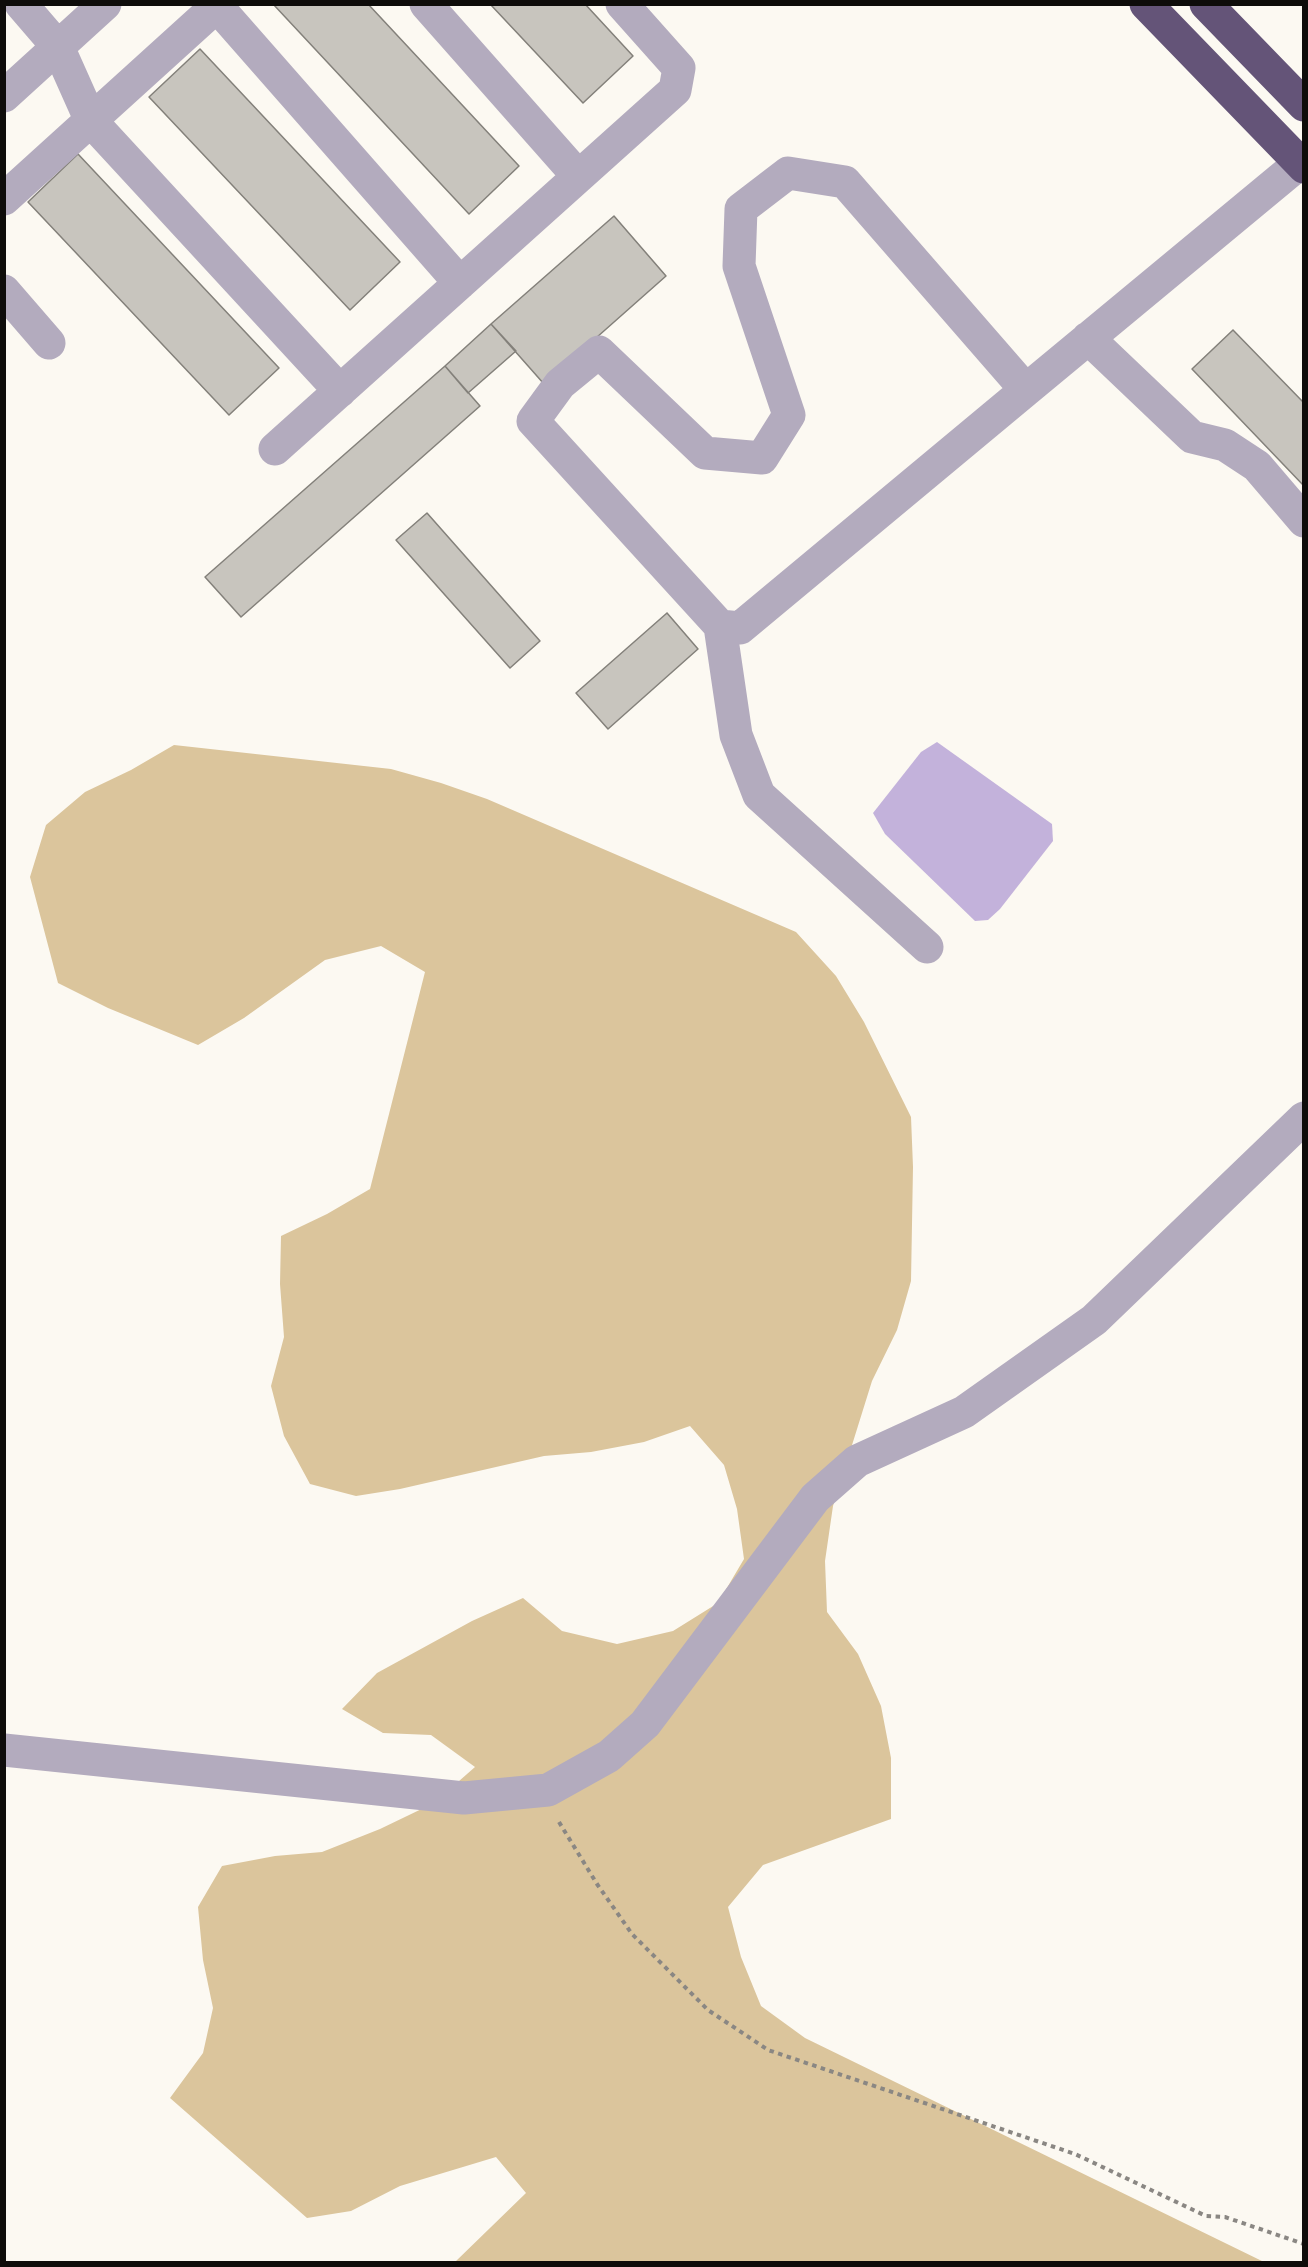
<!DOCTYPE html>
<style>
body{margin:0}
#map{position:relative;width:1308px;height:2267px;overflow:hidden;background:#fcf9f2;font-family:"Roboto Serif",serif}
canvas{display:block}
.frame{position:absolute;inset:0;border:6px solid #0e0c0a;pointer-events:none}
</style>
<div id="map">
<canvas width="1308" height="2267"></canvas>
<div class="frame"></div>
</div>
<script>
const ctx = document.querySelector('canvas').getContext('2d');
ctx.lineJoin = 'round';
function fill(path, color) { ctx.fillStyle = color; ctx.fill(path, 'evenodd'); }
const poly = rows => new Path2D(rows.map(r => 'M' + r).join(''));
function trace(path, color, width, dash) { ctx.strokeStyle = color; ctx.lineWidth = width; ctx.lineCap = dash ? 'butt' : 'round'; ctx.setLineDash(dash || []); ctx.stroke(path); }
const forest = poly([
 [174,745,391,769,441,783,487,799,796,932,836,976,864,1022,911,1117,913,1167,911,1281,897,1330,872,1381,833,1506,825,1561,827,1612,858,1654,881,1706,891,1758,891,1819,763,1865,728,1907,741,1957,761,2006,805,2038,1264,2262,455,2262,526,2193,496,2157,400,2186,351,2211,307,2218,170,2098,203,2053,213,2008,203,1960,198,1907,222,1866,275,1856,322,1852,380,1829,434,1803,475,1767,431,1735,383,1733,342,1709,377,1673,472,1621,523,1598,562,1631,617,1644,673,1631,718,1603,744,1559,737,1509,724,1465,690,1426,644,1442,591,1452,544,1456,400,1489,356,1496,310,1484,284,1436,271,1386,284,1337,280,1284,281,1236,327,1214,370,1189,425,972,381,946,325,960,244,1018,198,1045,108,1008,58,983,30,877,46,825,85,792,131,770]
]);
const water = poly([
 [937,742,1052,824,1053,841,1000,909,988,920,975,921,885,834,873,813,921,752]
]);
const building = poly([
 [273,4,368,4,519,166,469,214,273,4],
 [490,4,585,4,633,56,583,103,490,4],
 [200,49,400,262,350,310,149,97,200,49],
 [78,154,279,368,229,415,28,202,78,154],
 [614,216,666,276,544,384,491,324,614,216],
 [491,324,516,351,468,393,445,366,491,324],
 [1233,330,1304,403,1304,486,1192,369,1233,330],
 [445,366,480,406,241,617,205,577,445,366],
 [427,513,540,641,510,668,396,540,427,513],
 [667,613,698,649,608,729,576,693,667,613]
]);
const path = poly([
 [559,1822,597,1884,632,1934,708,2010,768,2050,1075,2154,1206,2216,1225,2217,1304,2244]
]);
const minor = poly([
 [21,4,58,47,91,121,340,391],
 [215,4,460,283],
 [426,4,578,176],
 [4,96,105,4],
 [4,199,219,4],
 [4,291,49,343],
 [1088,338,1192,437,1225,445,1257,466,1304,521],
 [1026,390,845,182,788,173,741,209,739,266,789,415,762,458,705,453,599,352,560,384,533,421,720,626,740,628,1026,390,1300,163],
 [275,449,675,90,679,68,622,4],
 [720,626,736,735,759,795,927,947],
 [4,1750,464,1798,548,1790,609,1756,645,1724,815,1498,857,1461,964,1412,1094,1320,1304,1118]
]);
const highway = poly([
 [1146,4,1304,167],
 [1206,4,1304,105]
]);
fill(forest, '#dbc59c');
fill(water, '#c3b2db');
fill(building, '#c8c5be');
trace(building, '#83807a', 1.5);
trace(path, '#8a8783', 4, [4.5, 4.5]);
trace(minor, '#b3abbe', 33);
trace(highway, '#645478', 33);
</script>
